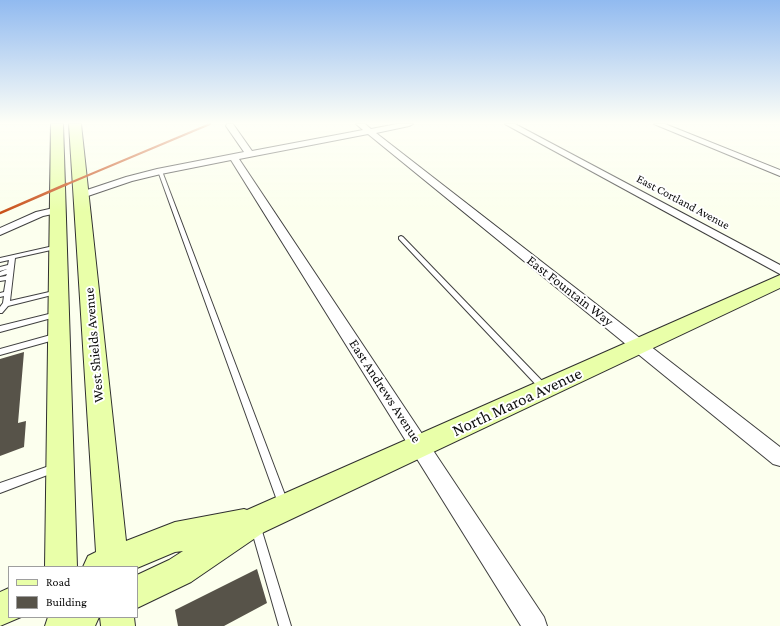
<!DOCTYPE html>
<style>
body{margin:0}
#map{position:relative;width:780px;height:626px;overflow:hidden;background:#fcffee;font-family:"Crimson Pro",serif}
canvas{display:block}
.legend{position:absolute;left:8px;top:566px;width:130px;height:52px;box-sizing:border-box;background:#fff;border:1px solid #9e9e9e;margin:0;padding:5px 7px;list-style:none;font-size:12px;color:#0d0d0d}
.legend li{display:flex;align-items:center;gap:8px;height:20px}
.legend b{width:20px;border:1px solid #9e9e9e}
</style>
<div id="map">
<canvas width="780" height="626"></canvas>
<ul class="legend">
<li><b style="height:5px;background:#e9ffa9"></b>Road</li>
<li><b style="height:11px;background:#575349"></b>Building</li>
</ul>
</div>
<script>
const ctx = document.querySelector('canvas').getContext('2d');
ctx.lineJoin = 'round';
function fill(path, color) { ctx.fillStyle = color; ctx.fill(path, 'evenodd'); }
const poly = rows => new Path2D(rows.map(r => 'M' + r).join(''));
function trace(path, color, width, dash) { ctx.strokeStyle = color; ctx.lineWidth = width; ctx.lineCap = dash ? 'butt' : 'round'; ctx.setLineDash(dash || []); ctx.stroke(path); }
function drawText(font, color, halo, rows, align = 'center') {
  ctx.font = font + ' "Crimson Pro",serif'; ctx.lineWidth = 4; ctx.setLineDash([]); ctx.textBaseline = 'middle'; ctx.strokeStyle = halo; ctx.fillStyle = color; for (const [text, x, y, turn = 0] of rows) {
    ctx.save(); ctx.translate(x, y); ctx.rotate((+turn || 0) * Math.PI / 180); ctx.textAlign = isNaN(turn) ? turn : align; if (halo) ctx.strokeText(text, 0, 0); ctx.fillText(text, 0, 0); ctx.restore();
  }
}
const building = poly([
 [24,352,18,423,26,421,24,447,0,456,0,359],
 [257,569,267,603,224,626,178,626,175,610]
]);
const lane = poly([
 [158,170,162,171,288,503,287,506,283,508,279,506,278,503,158,171,158,170],
 [401,236,403,237,547,386,548,388,547,390,544,391,541,390,399,239,399,237,401,236],
 [58,245,60,246,60,248,15,258,10,301,58,290,60,291,61,292,60,293,8,306,2,313,0,313,0,307,3,303,4,296,0,297,0,293,4,292,6,280,0,281,0,277,6,276,7,274,0,276,0,272,7,269,0,271,0,267,8,265,9,260,0,262,0,258,58,245],
 [57,312,61,314,59,316,0,332,0,326,57,312],
 [58,333,61,334,62,336,61,338,0,355,0,349,58,333],
 [55,464,58,465,60,468,58,471,0,493,0,483,55,464],
 [256,523,260,524,261,528,291,626,279,626,251,528,252,524,256,523]
]);
const street = poly([
 [227,124,233,124,252,151,363,130,356,124,365,124,371,129,397,124,413,124,409,126,376,133,780,447,780,466,773,464,368,134,239,159,544,617,547,626,521,626,231,160,161,174,132,181,82,198,77,195,78,193,126,177,157,169,244,152,226,126,227,124],
 [505,124,515,124,780,265,780,274,505,124],
 [654,124,665,124,780,170,780,176,654,124],
 [58,207,63,210,62,212,43,216,0,235,0,228,36,212,58,207]
]);
const secondary = poly([
 [51,124,63,124,77,567,45,567,51,124],
 [69,124,81,124,126,541,175,522,244,509,247,510,780,275,780,288,264,532,191,582,137,608,137,575,169,560,183,551,175,552,137,568,83,567,88,556,96,552,69,124],
 [9,588,9,617,21,617,0,626,0,592,9,588],
 [48,617,99,617,95,626,45,626,48,617],
 [100,617,134,617,135,626,101,626,100,617]
]);
const railFar1 = poly([
 [65,185,210,124]
]);
const rail = poly([
 [0,213,67,184]
]);
const farStreetnames = [
 ["East Cortland Avenue",683,202,28]
];
const streetNames = [
 ["East Fountain Way",570,291,38],
 ["West Shields Avenue",94,345,-95],
 ["East Andrews Avenue",385,391,57]
];
const nearStreetnames = [
 ["North Maroa Avenue",517,402,-25]
];
fill(building, '#575349');
trace(lane, '#404040', 2);
trace(street, '#404040', 2);
trace(secondary, '#2f2f2f', 2);
fill(lane, '#fff');
fill(street, '#fff');
fill(secondary, '#e9ffa9');
trace(railFar1, '#c9511a', 2);
trace(rail, '#c9511a', 2.5);
const sky = ctx.createLinearGradient(0, 0, 0, 212);
sky.addColorStop(0, '#91baf0');
sky.addColorStop(0.58, '#fefff7');
sky.addColorStop(1, '#fefff700');
ctx.fillStyle = sky;
ctx.fillRect(0, 0, 780, 212);
drawText('12px', '#0d0d0d', '#fff', farStreetnames);
drawText('14px', '#0d0d0d', '#fff', streetNames);
drawText('17px', '#0d0d0d', '#fff', nearStreetnames);
</script>
